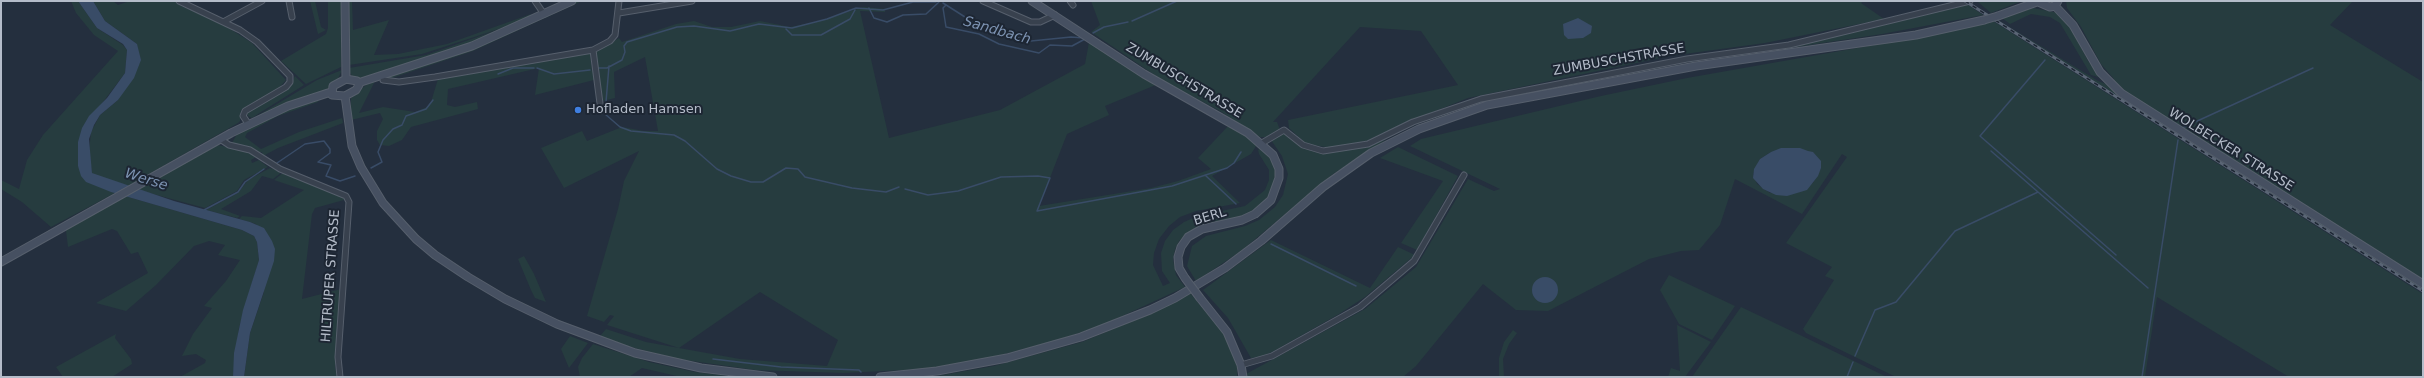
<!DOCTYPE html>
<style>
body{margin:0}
#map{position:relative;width:2424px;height:378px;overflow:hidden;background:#242f3e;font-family:"DejaVu Sans",sans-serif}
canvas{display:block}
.frame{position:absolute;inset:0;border:2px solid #b4bcc9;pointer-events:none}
</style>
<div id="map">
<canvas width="2424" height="378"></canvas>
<div class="frame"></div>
</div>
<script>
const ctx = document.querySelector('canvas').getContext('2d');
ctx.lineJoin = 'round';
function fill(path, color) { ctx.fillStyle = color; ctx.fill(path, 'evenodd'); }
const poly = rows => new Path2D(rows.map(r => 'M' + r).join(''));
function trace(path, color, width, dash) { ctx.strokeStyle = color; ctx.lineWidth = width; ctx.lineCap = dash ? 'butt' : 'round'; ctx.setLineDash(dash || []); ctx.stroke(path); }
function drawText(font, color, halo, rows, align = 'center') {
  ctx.font = font + ' "DejaVu Sans",sans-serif'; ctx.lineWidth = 4; ctx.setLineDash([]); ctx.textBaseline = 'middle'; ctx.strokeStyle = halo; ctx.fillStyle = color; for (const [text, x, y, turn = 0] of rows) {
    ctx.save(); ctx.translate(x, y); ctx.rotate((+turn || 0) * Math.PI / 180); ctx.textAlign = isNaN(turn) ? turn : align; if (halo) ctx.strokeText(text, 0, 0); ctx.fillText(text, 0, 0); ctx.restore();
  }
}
const green = poly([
 [71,1,78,1,97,28,123,45,127,50,125,73,100,106,78,166,115,193,51,227,22,202,1,189,1,180,19,189,27,160,43,135,118,51,94,35,76,13],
 [93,1,113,1,118,5,130,1,174,1,181,6,221,23,252,43,286,80,277,90,241,110,240,121,238,123,128,186,94,175,92,173,89,151,91,132,100,115,118,100,137,44,105,21],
 [310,1,315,1,321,27,326,30,318,34],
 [328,1,341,1,341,67,306,84,281,61,326,34,328,28],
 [348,1,352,1,353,30,389,20,374,55,398,54,447,44,531,14,529,17,505,27,422,54,349,65],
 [576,1,582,1,473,51,392,78,375,81,359,113,383,107,415,112,427,107,431,102,438,79,590,52,592,71,595,71,596,52,619,38,622,42,676,24,694,21,712,27,731,27,760,21,790,27,815,22,864,7,885,9,885,12,860,11,889,138,1000,110,1085,64,1089,42,1082,39,1085,36,1158,84,1105,106,1109,115,1067,134,1039,206,1151,188,1178,181,1211,169,1198,158,1230,124,1258,143,1251,154,1212,176,1240,203,1196,211,1180,217,1169,226,1159,239,1154,253,1153,265,1163,286,1170,283,1162,271,1161,253,1165,241,1173,230,1184,222,1198,216,1245,206,1265,190,1269,180,1269,170,1259,154,1258,150,1262,147,1272,159,1276,171,1273,186,1266,200,1250,213,1240,218,1195,228,1179,241,1175,249,1173,259,1176,275,1185,287,1103,325,1058,340,993,357,926,369,843,373,755,370,678,359,627,346,600,336,606,329,646,342,679,348,607,325,614,316,610,315,604,322,587,316,618,209,624,181,639,151,564,188,541,148,582,131,587,141,622,127,644,131,658,131,645,57,614,72,615,98,603,101,600,85,594,80,535,95,539,68,448,89,447,105,455,107,477,102,478,109,411,127,402,140,389,146,380,145,377,140,377,131,383,119,380,113,351,120,351,98,366,85,375,81,553,12],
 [760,292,838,340,827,366,740,359,679,348],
 [1091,1,1864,1,1861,3,1884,19,1765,43,1670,56,1468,98,1403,124,1367,141,1332,148,1306,144,1289,128,1288,120,1458,85,1421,31,1360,27,1273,122,1277,122,1280,130,1266,137,1260,137,1220,111,1162,80,1091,32,1100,25],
 [1982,1,2022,1,1991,13,1978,2],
 [2066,1,2353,1,2330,25,2423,82,2423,281,2124,92,2114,82,2114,79,2101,64,2081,27,2067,8],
 [1967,4,1983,15,1882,34,1783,49],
 [2033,8,2059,13,2070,26,2088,61,2102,78,2091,75,2060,23,2050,17,2031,14,2010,24,2002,18],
 [1998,20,2098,81,2109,85,2423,287,2423,290],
 [1993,21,2423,294,2423,377,2289,377,2157,297,2145,377,1896,377,1806,333,1803,329,1834,280,1825,276,1832,267,1786,243,1847,157,1842,154,1802,214,1735,179,1720,225,1699,250,1681,251,1649,259,1548,311,1516,310,1483,284,1416,366,1403,377,1246,377,1246,374,1365,309,1416,267,1468,179,1494,191,1500,189,1410,146,1421,139,1601,96,1687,78,1942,33],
 [1771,152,1821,161,1821,168,1813,183,1770,193,1757,184,1753,174,1760,159],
 [520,22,489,38,364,79,352,76,349,71,349,68,426,55],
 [342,70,338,79,326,90,252,119,317,80],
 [295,76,304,85,258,114,252,118,248,116,247,114,251,110,289,87],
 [319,99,318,102,278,116,247,133,245,137,261,149,299,132,342,118,343,123,278,148,263,156,262,152,257,153,246,146,232,143,237,134,275,114],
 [1281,134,1286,134,1302,147,1323,153,1337,152,1386,140,1333,174,1241,251,1196,281,1187,266,1192,246,1206,236,1245,226,1259,220,1275,207,1283,195,1288,174,1282,156,1271,140],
 [217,145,247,151,256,157,251,160,252,163,259,160,268,167,244,180,237,191,205,208,138,190,149,181],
 [1398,147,1458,176,1417,250,1401,243,1443,181,1380,158],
 [270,168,282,172,273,179,262,176,251,191,221,209,240,216,237,218,206,210,238,193,248,180],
 [284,172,344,197,344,200,315,208,312,214,302,299,341,289,335,366,337,377,244,377,250,333,264,292,256,224,239,219,242,216,261,218,304,190,274,180],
 [125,196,242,230,254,236,257,242,259,260,239,328,233,377,180,377,205,363,206,360,196,354,182,356,193,334,212,308,204,306,226,281,240,260,218,255,225,245,209,241,194,246,156,285,126,311,96,303,148,273,138,252,131,254,117,231,112,229,68,247,66,231,67,228],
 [1271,240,1370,288,1398,247,1415,255,1365,297,1339,314,1274,351,1261,357,1251,358,1228,318,1203,290],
 [524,256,534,274,546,302,535,298,531,290,518,259],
 [1669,275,1735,306,1712,340,1679,324,1660,290],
 [1190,293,1224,333,1237,366,1237,377,931,377,994,366,1082,342,1147,315],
 [1741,307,1800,335,1887,377,1692,377],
 [1677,325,1711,342,1685,377,1668,377,1671,368,1680,371],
 [1513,330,1517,333,1509,344,1503,359,1504,377,1499,377,1499,358,1504,342],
 [116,334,115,338,131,359,132,364,112,377,63,377,56,367],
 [570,336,588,343,569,368,561,349],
 [593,344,649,362,695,372,736,377,681,377,642,368,629,377,580,377,578,367,582,358]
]);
const water = poly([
 [78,1,93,1,105,21,137,44,141,60,134,78,118,100,100,115,94,125,89,139,92,173,174,201,250,222,264,228,272,241,275,249,274,261,250,333,244,377,233,377,234,353,243,310,259,260,257,242,254,236,242,230,111,192,86,182,81,176,78,166,78,142,82,128,89,116,107,98,125,73,127,50,123,44,97,28],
 [1578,18,1592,26,1591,33,1583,38,1568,39,1564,35,1563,24],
 [1781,148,1800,148,1808,151,1813,152,1821,161,1821,168,1818,176,1807,190,1787,196,1776,195,1763,189,1753,178,1754,169,1760,159,1771,152],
 '1532 290a13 13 0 1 1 26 0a13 13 0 1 1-26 0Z'
]);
const stream = poly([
 [943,3,976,24,1022,39,1031,41,1071,37,1084,38],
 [946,5,943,8,946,27,979,34,999,44,1039,53,1050,45,1072,46,1085,39],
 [869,8,874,18,887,22,903,15,926,14,939,2],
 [1132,21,1177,1],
 [786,29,792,35,821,35,850,19,855,10],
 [1093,33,1104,27,1128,22],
 [2045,60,1980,136,2116,255],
 [609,66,605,114,620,127,631,131,674,135,685,141,717,169,731,176,751,182,763,182,786,168,798,169,805,177,852,188,886,192,899,187],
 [537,68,554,74,590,70],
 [597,68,607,68,622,60,625,52,624,46,627,42,677,27,694,26,730,31,759,24,792,28,827,19,856,8,883,10,913,2,936,2],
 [498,74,513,68,534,68],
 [2182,128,2313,68],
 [1991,151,2148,288],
 [277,163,305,144,324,141,330,149,330,153,318,162,331,165,326,176,340,181,355,176],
 [371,168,382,162,378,152,383,140,393,129,402,125,406,116,426,109,433,100],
 [1205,175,1236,204],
 [905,189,928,195,958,191,1001,177,1038,176,1050,178,1037,211,1172,186,1227,168,1234,163,1241,152],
 [204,210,238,192,245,182,264,169],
 [1271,244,1356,286],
 [1855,356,1875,310,1896,302,1955,231,2038,192],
 [713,359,781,367,859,370,861,372],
 [1847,377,1853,362],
 [2142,377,2178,140]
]);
const street = poly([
 [179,1,240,30,257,42,290,76,290,82,286,87,245,111,243,116,249,125],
 [289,1,292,17],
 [535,1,544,14],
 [983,1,1031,22,1040,22,1055,15],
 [1070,1,1073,5],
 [619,13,692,1],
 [225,21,262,1],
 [593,50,610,41,615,35,619,1],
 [383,80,399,82,435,77,593,50,601,111],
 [220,139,229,145,250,150,280,169,346,196,349,202,338,357,340,377],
 [1262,143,1284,130,1303,145,1323,151,1368,144,1413,122,1481,99,1687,59,1789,45,1970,1],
 [1241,365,1272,356,1360,307,1414,261,1464,175]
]);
const secondary = poly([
 [345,1,346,79],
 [1032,1,1144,74,1248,133,1273,155,1279,169,1279,178,1271,200,1255,214,1242,220,1202,229,1188,237,1181,247,1178,257,1179,268,1185,278],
 [2036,1,2050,7,2055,6,2058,1],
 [2055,6,2073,25,2100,72,2121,93,2423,284],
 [1998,16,2037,2],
 [346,79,357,81,359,85,356,90,345,96,332,95,333,86,346,79],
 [358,83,472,46,572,1],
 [345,96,352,146,361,167,383,203,416,239,435,255,468,277,505,299,557,324,635,353,701,368,773,377],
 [1,262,231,133,288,106,331,92],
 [1200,298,1227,332,1241,365,1243,377],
 [880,377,937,371,1007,358,1081,337,1150,310,1175,298,1225,268,1261,241,1323,187,1371,153,1419,129,1487,105,1696,66,1916,35,1984,20]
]);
const rail = poly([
 [1965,1,2423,291]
]);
const secondaryBridge = poly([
 [1984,20,1998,16],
 [1185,278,1200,298]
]);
const markers = [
 [578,110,4,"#3f7fe0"]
];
const streetNames = [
 ["ZUMBUSCHSTRASSE",1619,60,-10],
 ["ZUMBUSCHSTRASSE",1184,81,31],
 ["WOLBECKER STRASSE",2231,150,32],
 ["BERL",1210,217,-17],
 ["HILTRUPER STRASSE",331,276,-86]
];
const poiNames = [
 ["Hofladen Hamsen",586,110]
];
const waterNames = [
 ["Sandbach",997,31,16],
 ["Werse",146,180,18]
];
fill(green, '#263c3f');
fill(water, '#394c67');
trace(stream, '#394c67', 1.5);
trace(street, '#565f6c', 7);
trace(secondary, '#565f6c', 9);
trace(street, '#38414e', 5);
trace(secondary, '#465061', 7);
trace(rail, '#5a6575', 3);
trace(rail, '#1d2633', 1.5, [4.5]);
trace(secondaryBridge, '#565f6c', 9, []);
trace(secondaryBridge, '#465061', 7);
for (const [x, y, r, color] of markers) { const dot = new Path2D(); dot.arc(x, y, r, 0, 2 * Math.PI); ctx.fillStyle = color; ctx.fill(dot); trace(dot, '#1d2633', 1.5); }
drawText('13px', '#b4bcc9', '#1d2633', streetNames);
drawText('13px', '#b4bcc9', '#1d2633', poiNames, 'left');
drawText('italic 14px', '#7c92b1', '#1d2633', waterNames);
</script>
